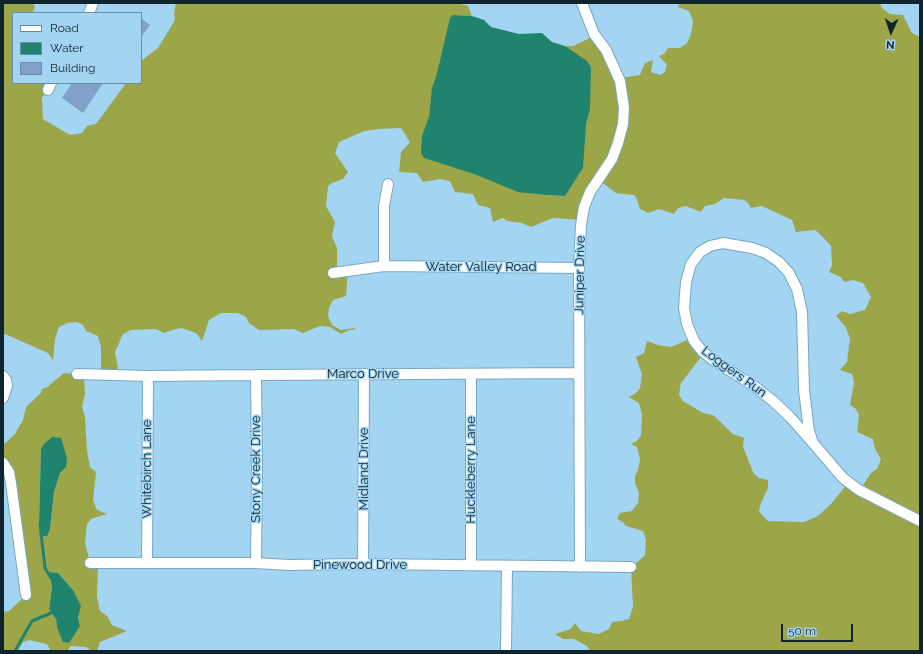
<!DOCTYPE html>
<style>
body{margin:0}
#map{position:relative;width:923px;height:654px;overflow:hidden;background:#a3d5f3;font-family:Raleway,sans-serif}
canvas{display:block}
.frame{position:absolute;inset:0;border:4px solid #10242f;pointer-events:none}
.legend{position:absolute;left:12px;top:12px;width:130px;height:72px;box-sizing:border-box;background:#a3d5f3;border:1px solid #688ea5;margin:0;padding:5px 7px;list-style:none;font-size:12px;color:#10242f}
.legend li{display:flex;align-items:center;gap:8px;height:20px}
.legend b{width:20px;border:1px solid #688ea5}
.north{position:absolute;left:871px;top:12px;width:40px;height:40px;-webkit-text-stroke:3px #a3d5f3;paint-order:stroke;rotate:183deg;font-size:11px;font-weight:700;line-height:16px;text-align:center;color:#10242f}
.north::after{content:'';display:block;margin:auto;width:14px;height:18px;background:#10242f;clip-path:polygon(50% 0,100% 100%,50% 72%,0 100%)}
.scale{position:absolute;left:781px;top:624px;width:72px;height:18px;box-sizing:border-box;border:2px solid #10242f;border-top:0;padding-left:5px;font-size:12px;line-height:14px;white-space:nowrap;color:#10242f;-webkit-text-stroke:3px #a3d5f3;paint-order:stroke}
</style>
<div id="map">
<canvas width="923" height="654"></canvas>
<div class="frame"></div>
<ul class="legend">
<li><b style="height:5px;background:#fff"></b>Road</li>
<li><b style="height:11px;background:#20836e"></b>Water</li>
<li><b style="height:11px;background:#82a1c7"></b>Building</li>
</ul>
<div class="north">N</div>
<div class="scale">50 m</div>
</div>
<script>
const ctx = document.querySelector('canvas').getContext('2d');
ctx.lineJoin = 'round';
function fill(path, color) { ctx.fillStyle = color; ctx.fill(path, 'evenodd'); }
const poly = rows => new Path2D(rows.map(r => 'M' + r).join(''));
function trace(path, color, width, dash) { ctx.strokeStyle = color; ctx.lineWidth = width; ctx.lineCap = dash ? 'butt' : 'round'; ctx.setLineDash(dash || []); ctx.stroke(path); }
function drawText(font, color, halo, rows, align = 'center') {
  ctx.font = font + ' Raleway,sans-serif'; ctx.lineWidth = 3; ctx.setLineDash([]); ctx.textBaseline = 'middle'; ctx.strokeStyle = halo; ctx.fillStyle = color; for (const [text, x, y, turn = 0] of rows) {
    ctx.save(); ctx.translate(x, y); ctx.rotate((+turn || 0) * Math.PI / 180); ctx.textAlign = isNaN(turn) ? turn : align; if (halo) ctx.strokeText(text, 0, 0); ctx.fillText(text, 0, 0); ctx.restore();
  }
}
const forest = poly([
 [3,3,33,3,35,7,32,13,13,13,13,83,51,84,42,98,43,119,70,135,82,133,87,126,96,124,126,83,141,83,141,61,158,48,175,20,174,14,176,3,456,3,468,6,472,16,453,15,547,195,564,196,583,168,567,48,565,46,573,46,594,36,620,78,640,75,645,63,653,60,651,72,660,75,665,72,667,65,659,56,664,54,668,48,680,48,687,43,691,34,693,21,689,11,678,7,679,3,880,3,882,8,890,14,903,15,912,33,920,37,920,651,590,651,587,646,574,639,563,639,555,634,571,629,575,623,581,631,599,634,609,629,612,622,621,621,629,619,633,607,631,568,645,555,646,540,643,531,626,526,623,522,617,519,620,513,632,511,638,503,639,493,635,483,635,476,638,470,640,459,637,447,631,444,637,441,641,435,642,415,639,403,629,397,636,393,640,388,642,374,636,357,644,353,647,341,658,345,671,347,692,338,704,353,681,383,679,395,683,401,703,413,713,415,733,434,744,438,743,447,754,474,759,478,768,480,768,488,761,503,759,511,763,516,768,521,804,522,818,516,831,504,848,483,860,490,871,473,877,469,881,459,875,449,873,439,857,432,859,415,856,409,850,405,854,382,852,374,840,370,847,362,850,338,845,326,836,316,842,311,850,314,865,310,871,297,863,283,853,280,844,282,841,277,829,272,832,265,831,246,820,234,815,230,796,232,792,220,762,206,751,208,748,203,744,200,724,198,715,204,705,206,701,212,686,206,678,208,674,214,659,209,648,213,640,209,636,197,634,195,616,193,599,180,582,220,553,218,531,227,522,223,507,221,503,218,493,222,490,208,478,205,473,194,455,192,450,181,440,179,423,182,417,173,399,172,401,152,410,142,401,128,379,129,364,131,339,142,335,153,348,172,343,179,332,183,328,186,326,206,335,222,332,236,337,248,337,268,348,270,346,296,333,300,329,308,328,316,332,325,341,330,355,328,354,330,349,330,341,334,330,327,320,326,303,333,294,329,259,330,249,323,246,317,238,313,221,313,209,320,202,341,196,333,182,328,176,329,164,333,156,329,131,330,123,334,115,352,119,375,101,373,101,347,98,336,86,331,83,325,77,322,67,323,59,327,55,339,53,360,48,353,5,334,3,335],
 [64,373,84,375,85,394,82,407,85,417,87,451,90,467,96,472,93,500,97,510,107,514,91,519,87,524,85,543,90,562,98,565,97,596,100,611,107,616,112,625,127,631,100,642,97,651,92,651,86,647,71,646,67,651,51,651,47,644,29,640,23,642,18,651,3,651,3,612,9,611,23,598,26,593,3,464,3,445,15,434,23,420,26,407,41,393,42,389,46,388],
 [41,449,66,467,60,473,54,492,50,529,42,536,39,523],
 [49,572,58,573,73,590,80,626,57,627,56,619,49,609,52,588]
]);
const water = poly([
 [453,15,472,16,484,20,491,27,519,34,542,33,552,42,565,46,587,61,591,67,590,109,586,124,583,168,565,196,547,195,518,192,477,175,424,158,421,153,422,136,429,117,432,88,436,77,450,18],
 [52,437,61,438,67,458,66,467,60,473,54,492,50,529,47,536,42,536,39,523,41,449,44,444],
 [49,572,58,573,73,590,81,606,78,617,80,626,69,643,63,642,57,627,56,619,49,609,52,588]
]);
const stream = poly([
 [40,524,45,568,51,578],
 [15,651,32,621,56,611]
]);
const building = poly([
 [141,18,150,25,141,37],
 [72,83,103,83,83,113,62,98]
]);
const minor = poly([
 [89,13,93,3],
 [48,90,51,83],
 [723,243,752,248,766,253,779,262,789,273,797,289,802,312,804,390,809,431,813,443,790,417,773,401,754,386,713,360,702,351,694,341,687,324,684,308,686,282,691,264,700,252,710,246,723,243],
 [384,266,384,206,388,184],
 [333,273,384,266,579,268],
 [77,374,148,376,256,375,579,373],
 [3,376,6,380,7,386,3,398],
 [813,443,843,478,859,490,920,521],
 [3,463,9,472,11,483,26,595],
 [90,563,256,563,288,565,363,564,631,567],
 [147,563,148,376],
 [256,563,257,467,256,375],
 [363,564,364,374],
 [471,565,471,374],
 [580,567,579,268,581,225,584,207,590,192,612,159,618,143,623,124,624,108,620,81,606,50,594,34,582,3],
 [506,651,507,567]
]);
const streetNames = [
 ["Water Valley Road",481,267],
 ["Juniper Drive",580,275,-89],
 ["Loggers Run",734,372,36],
 ["Marco Drive",363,374],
 ["Whitebirch Lane",147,469,-90],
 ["Stony Creek Drive",256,469,-90],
 ["Midland Drive",364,469,-90],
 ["Huckleberry Lane",471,470,-90],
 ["Pinewood Drive",360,565]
];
fill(forest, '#9ca649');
fill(water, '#20836e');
trace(stream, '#20836e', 3);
fill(building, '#82a1c7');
trace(minor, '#76a7c3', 12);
trace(minor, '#fff', 10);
drawText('13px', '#10242f', '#a3d5f3', streetNames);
</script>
